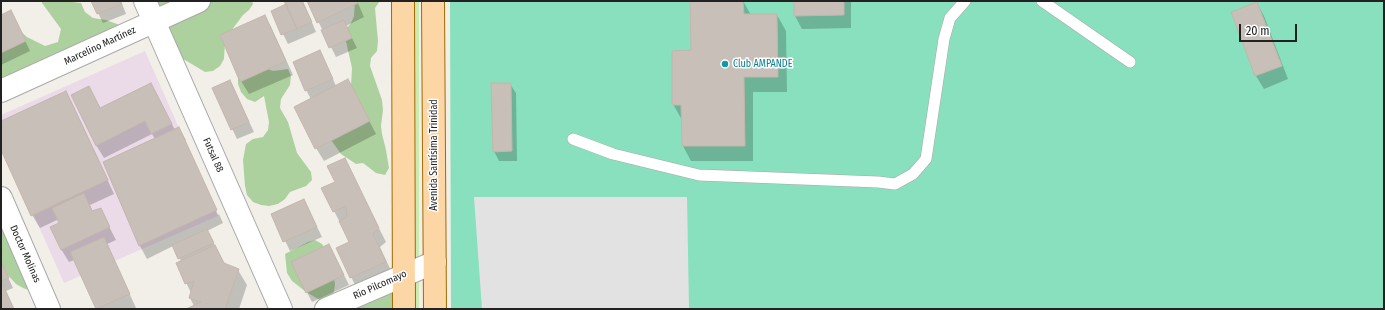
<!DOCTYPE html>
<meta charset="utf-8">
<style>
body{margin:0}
#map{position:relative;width:1385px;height:310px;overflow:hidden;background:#f2efe9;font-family:"Fira Sans Condensed",sans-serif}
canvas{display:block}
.frame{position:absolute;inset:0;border:2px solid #222;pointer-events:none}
.scale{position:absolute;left:1239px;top:24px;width:58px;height:18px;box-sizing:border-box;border:2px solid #222;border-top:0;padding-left:5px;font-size:12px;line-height:14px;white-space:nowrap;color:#222;-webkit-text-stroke:3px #fff;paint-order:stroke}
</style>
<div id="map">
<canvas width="1385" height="310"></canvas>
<div class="frame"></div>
<div class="scale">20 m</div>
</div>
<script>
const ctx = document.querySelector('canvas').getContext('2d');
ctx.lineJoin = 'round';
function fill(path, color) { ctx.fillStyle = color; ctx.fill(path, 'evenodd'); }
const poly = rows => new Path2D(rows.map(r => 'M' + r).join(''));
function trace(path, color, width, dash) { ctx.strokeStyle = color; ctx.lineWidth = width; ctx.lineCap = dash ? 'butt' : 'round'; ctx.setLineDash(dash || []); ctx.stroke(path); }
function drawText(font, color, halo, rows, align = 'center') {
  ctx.font = font + ' "Fira Sans Condensed",sans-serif'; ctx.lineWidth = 3; ctx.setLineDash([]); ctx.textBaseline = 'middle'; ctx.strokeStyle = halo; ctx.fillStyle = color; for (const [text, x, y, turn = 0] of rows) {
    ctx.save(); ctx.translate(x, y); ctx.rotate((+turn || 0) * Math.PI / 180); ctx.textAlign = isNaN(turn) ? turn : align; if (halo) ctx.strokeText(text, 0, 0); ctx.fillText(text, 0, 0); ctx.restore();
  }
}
const industrial = poly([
 [145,51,218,216,64,283,1,141,1,115]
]);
const grass = poly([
 [414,1,419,1,419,309,414,309]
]);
const forest = poly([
 [42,1,71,1,73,2,81,3,85,12,93,18,106,20,128,28,1,101,1,39,18,29,27,37,45,46,58,42,61,29,42,3],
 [155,1,252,1,253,4,249,10,243,15,228,35,225,42,224,59,220,66,213,71,205,72,185,60,177,58],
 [355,1,380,1,375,8,378,41,377,51,371,58,370,66,382,100,383,110,381,126,382,134,386,150,389,168,385,175,376,173,363,163,356,164,341,154,331,140,351,85,352,68,345,37,346,29,351,23,354,16],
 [265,68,273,71,288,69,291,76,290,85,281,99,280,108,288,122,297,153,311,172,312,180,306,186,290,192,285,199,278,204,269,206,261,205,253,202,247,195,245,186,243,160,246,144,253,139,263,137,268,130,269,122,264,96,255,102,247,99,241,92,238,84,238,75],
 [1,210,19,215,24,223,32,245,31,291,23,288,16,284,5,272,1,265],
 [315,240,322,244,327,252,330,259,335,284,334,292,328,297,320,300,306,292,292,281,287,273,285,254,308,242],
 [391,291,398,293,403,309,343,309]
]);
const pitch = poly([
 [450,1,1384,1,1384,309,451,309]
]);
const parking = poly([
 [474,197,687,197,689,309,482,309]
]);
const shadow = poly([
 [92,1,121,1,126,14,103,23],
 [285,1,303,1,316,32,288,44,272,12,287,5],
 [308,1,357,1,364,17,346,26,357,48,336,57],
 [691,1,743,1,751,15,777,15,786,31,787,92,753,92,753,161,691,161,683,146,682,120,673,104,692,51],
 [795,1,851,1,851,28,802,29,795,16],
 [1257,3,1264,16,1288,79,1264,89,1256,76,1232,12],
 [1,16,16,21,30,51,1,65],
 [265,16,272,29,293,75,249,94,241,81],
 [325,61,336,86,355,93,376,134,324,161,316,148,311,99,306,90],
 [230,81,254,132,237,139,213,88],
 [151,84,175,130,179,128,186,140,184,140,218,215,219,214,223,223,207,231,225,265,238,270,247,285,239,309,188,309,194,306,190,298,191,293,177,263,181,261,173,246,147,259,140,246,155,139,152,134,104,158,96,145,89,87,101,109],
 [510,84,516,93,517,161,499,161,494,151],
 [66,92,73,105,114,194,90,205,93,212,100,209,116,240,107,244,136,308,133,309,97,309,74,260,69,262,61,249,60,223,59,219,40,228,32,215,1,147,1,122],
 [344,159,386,242,380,247,393,275,358,291,337,248,350,242,334,211,336,182],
 [304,200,322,237,290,251,272,214],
 [329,245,349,285,312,302,292,263],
 [1,262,13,288,6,291,14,309,1,309]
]);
const building = poly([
 [91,1,120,1,122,4,97,14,91,1],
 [284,1,302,1,312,22,297,29,284,1],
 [307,1,356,1,358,3,317,23,307,1],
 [690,1,743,1,744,14,777,14,778,77,744,77,745,146,682,146,681,105,672,105,672,51,691,50,690,1],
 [794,1,844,1,844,15,794,16,794,1],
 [1257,2,1282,66,1255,76,1231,12,1257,2],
 [286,4,297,29,281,35,271,11,286,4],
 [11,10,26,41,1,53,1,15,11,10],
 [265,15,286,61,240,82,220,35,265,15],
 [344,20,352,38,329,48,321,30,344,20],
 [320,50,333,79,305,91,293,62,320,50],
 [348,79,370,121,315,149,294,107,348,79],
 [230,80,249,122,231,130,212,88,230,80],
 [151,83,172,124,151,134,145,121,96,146,71,95,89,86,100,108,151,83],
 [491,83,511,83,512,151,493,152,491,83],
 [66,91,108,180,31,216,1,150,1,121,66,91],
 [179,127,217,210,139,246,103,162,179,127],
 [345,158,379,228,373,234,386,262,350,278,336,248,349,242,339,221,347,217,346,206,333,212,321,188,335,182,327,166,345,158],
 [84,193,92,211,101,208,110,227,61,250,50,227,59,223,52,208,84,193],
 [304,199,317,227,283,242,271,214,304,199],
 [207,229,214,243,178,259,172,245,207,229],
 [104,237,130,294,96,309,70,252,104,237],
 [329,244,344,275,306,293,291,262,329,244],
 [215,245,224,263,239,269,225,309,186,309,201,302,189,298,194,281,185,284,176,263,215,245],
 [1,261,9,278,1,281,1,261],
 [2,283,14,309,1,309,1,284,2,283]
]);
const lane = poly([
 [1042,1,1130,62],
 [573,139,613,154,699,175,878,182,895,184,913,174,926,159,944,39,950,18,965,1]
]);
const street = poly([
 [145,1,281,309],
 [1,91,199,1],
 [1,198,49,309],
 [326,309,435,262]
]);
const primary = poly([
 [403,1,404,309],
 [433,1,435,309]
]);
const markers = [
 [725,64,4,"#0f9aa8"]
];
const streetNames = [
 ["Marcelino Martínez",100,46,-25],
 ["Futsal 88",213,155,66],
 ["Avenida Santísima Trinidad",434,155,-90],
 ["Doctor Molinas",25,254,66],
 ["Río Pilcomayo",380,285,-24]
];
const cultureNames = [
 ["Club AMPANDE",733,64]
];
fill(industrial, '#ebdbe8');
fill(grass, '#cdebb0');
fill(forest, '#add19e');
fill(pitch, '#88e0be');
fill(parking, '#e2e2e2');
fill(shadow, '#0003');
fill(building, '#c7bfb8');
trace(building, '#c4b6ab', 1);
trace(lane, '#a9a9a9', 12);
trace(street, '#a9a9a9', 24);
trace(primary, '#a06b00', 24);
trace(lane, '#fff', 11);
trace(street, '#fff', 22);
trace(primary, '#fcd6a4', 22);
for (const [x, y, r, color] of markers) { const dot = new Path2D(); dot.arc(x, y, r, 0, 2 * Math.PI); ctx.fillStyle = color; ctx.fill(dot); trace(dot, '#fff', 1.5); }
drawText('10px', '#222', '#fff', streetNames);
drawText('10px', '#0d838f', '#fff', cultureNames, 'left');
</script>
